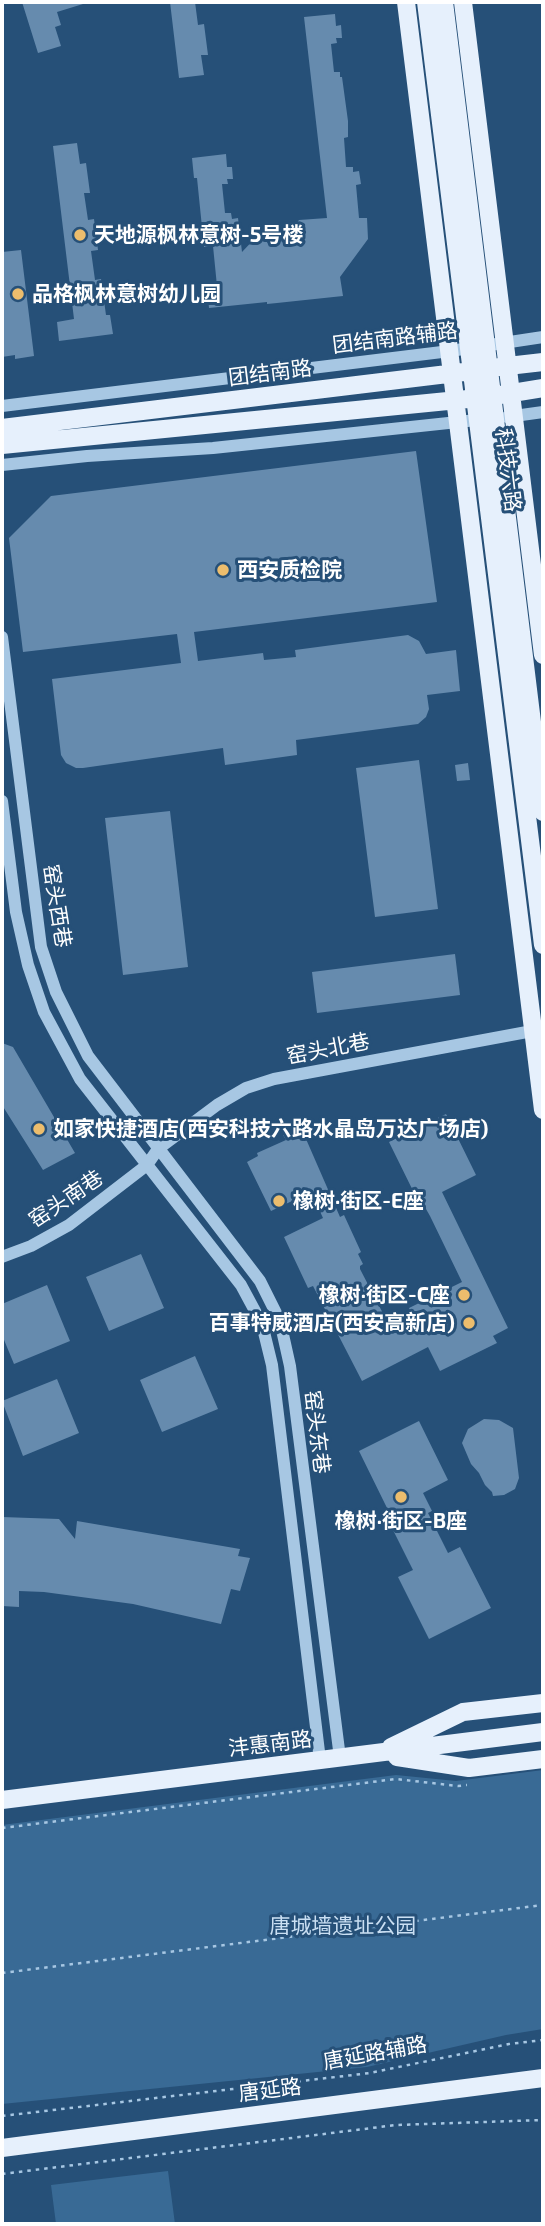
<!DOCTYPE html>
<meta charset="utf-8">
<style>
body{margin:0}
#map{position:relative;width:545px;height:2226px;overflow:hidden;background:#265078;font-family:"Exo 2",sans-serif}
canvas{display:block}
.frame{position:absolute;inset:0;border:4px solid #fff;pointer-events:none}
</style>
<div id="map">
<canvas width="545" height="2226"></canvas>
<div class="frame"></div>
</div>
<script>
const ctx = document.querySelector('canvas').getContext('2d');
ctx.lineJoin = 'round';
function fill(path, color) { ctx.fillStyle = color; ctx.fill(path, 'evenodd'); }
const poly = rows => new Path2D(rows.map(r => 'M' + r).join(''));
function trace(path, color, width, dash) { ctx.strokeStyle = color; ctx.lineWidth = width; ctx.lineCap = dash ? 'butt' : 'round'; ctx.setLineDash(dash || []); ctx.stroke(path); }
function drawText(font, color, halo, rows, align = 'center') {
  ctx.font = font + ' "Exo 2","Noto Sans SC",sans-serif'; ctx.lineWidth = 6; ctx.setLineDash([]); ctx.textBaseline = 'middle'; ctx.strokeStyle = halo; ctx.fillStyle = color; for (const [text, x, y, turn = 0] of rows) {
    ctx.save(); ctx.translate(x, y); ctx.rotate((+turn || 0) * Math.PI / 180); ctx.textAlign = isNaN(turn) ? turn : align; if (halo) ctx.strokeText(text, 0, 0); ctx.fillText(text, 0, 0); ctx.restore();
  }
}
const green = poly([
 [543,1770,543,2029,506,2035,367,2067,2,2104,2,1825,396,1775,456,1781],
 [168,2171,175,2224,56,2224,51,2185]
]);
const building = poly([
 [22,2,82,2,83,4,57,12,61,25,55,27,61,46,38,53],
 [170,2,195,2,198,25,204,24,208,55,201,55,204,75,179,78],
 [335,14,336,26,341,25,342,38,336,38,337,43,331,44,334,72,340,72,340,77,342,77,348,121,348,137,344,138,346,167,353,167,353,172,359,171,361,184,356,185,359,218,367,218,368,239,340,277,343,296,277,303,267,304,267,302,209,308,207,287,217,286,213,246,204,247,197,178,194,178,192,158,226,154,227,167,232,167,233,179,227,179,228,184,222,184,225,213,231,213,232,219,238,218,242,252,260,233,282,229,288,235,299,220,327,218,304,17],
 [77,143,80,164,86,163,90,193,84,193,88,220,94,219,98,250,91,251,95,280,101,279,106,315,110,315,113,334,59,341,57,322,74,319,53,146],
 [21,250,34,356,15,359,15,355,2,357,2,252],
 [416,451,437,602,194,632,198,661,263,653,264,660,296,657,295,650,408,635,419,641,426,654,456,650,460,691,427,695,429,709,426,717,418,724,296,740,297,755,225,765,223,748,83,768,76,768,66,763,61,755,52,679,181,663,177,634,23,652,9,538,51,496],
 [419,760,438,909,375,917,356,768],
 [468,763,470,780,457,781,455,765],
 [170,811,188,967,123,975,105,818],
 [455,954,460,995,317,1013,312,972],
 [2,1043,13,1047,75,1153,43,1170,2,1105],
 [446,1114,476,1175,442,1192,508,1328,493,1336,497,1343,440,1371,428,1347,362,1381,313,1286,308,1288,284,1237,323,1218,311,1192,271,1211,247,1162,258,1156,257,1153,286,1140,283,1135,297,1128,303,1141,306,1139,340,1217,344,1215,361,1252,358,1254,363,1264,360,1266,360,1269,389,1325,411,1313,409,1308,462,1282,430,1216,422,1202,419,1203,389,1142],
 [141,1254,164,1308,109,1331,86,1277],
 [47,1285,70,1341,14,1364,2,1335,2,1304],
 [195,1356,218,1409,162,1432,140,1380],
 [57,1379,79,1433,23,1456,2,1401],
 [484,1419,499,1420,513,1428,519,1478,515,1489,504,1495,493,1496,492,1492,485,1485,479,1473,471,1464,462,1443,468,1429],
 [419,1421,448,1480,423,1493,432,1511,428,1513,448,1553,460,1547,491,1608,429,1639,398,1577,413,1570,384,1512,388,1510,359,1451],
 [2,1517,59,1519,75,1539,77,1521,240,1549,238,1556,250,1558,240,1591,231,1589,221,1624,133,1604,44,1592,19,1591,19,1607,2,1606]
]);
const path = poly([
 [2,1828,396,1779,458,1786,467,1785],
 [2,1973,543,1905],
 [2,2116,370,2073,509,2044,543,2040],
 [2,2174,396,2125,543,2120]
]);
const minor = poly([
 [2,406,450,351,543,337],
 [507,417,543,412],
 [2,465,87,456,213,448,486,419],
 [2,637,41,947,56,992,88,1056,260,1281,280,1321,290,1366,340,1758],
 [2,801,16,912,28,965,44,1012,80,1079,241,1285,262,1324,272,1365,320,1760],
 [2,1257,31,1246,69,1225,147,1165,158,1149,217,1105,246,1088,274,1079,543,1029]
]);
const major = poly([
 [406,2,543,1110],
 [426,2,543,945],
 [444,2,543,812],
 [463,2,543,655],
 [499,367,543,362],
 [500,395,543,388],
 [2,428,464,372],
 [2,445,468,399],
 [391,1747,463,1712,543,1703],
 [397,1757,469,1768,543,1759],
 [2,1800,543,1732],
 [2,2148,543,2078]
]);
const markers = [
 [80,235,7,"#ecbd6d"],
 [18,294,7,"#ecbd6d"],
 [223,570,7,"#ecbd6d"],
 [39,1129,7,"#ecbd6d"],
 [279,1201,7,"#ecbd6d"],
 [464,1295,7,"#ecbd6d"],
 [469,1323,7,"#ecbd6d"],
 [401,1497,7,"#ecbd6d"]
];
const poiNames = [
 ["天地源枫林意树-5号楼",94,235],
 ["品格枫林意树幼儿园",32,294],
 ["西安质检院",237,570],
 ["如家快捷酒店(西安科技六路水晶岛万达广场店)",53,1129],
 ["橡树·街区-E座",293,1201],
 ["橡树·街区-C座",450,1295,"right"],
 ["百事特威酒店(西安高新店)",455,1323,"right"],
 ["橡树·街区-B座",401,1521,"center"]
];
const streetNames = [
 ["团结南路辅路",395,338,-7],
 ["团结南路",270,373,-7],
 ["科技六路",508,470,83],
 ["窑头西巷",57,906,81],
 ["窑头北巷",328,1049,-11],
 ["窑头南巷",66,1199,-34],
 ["窑头东巷",317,1432,83],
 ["沣惠南路",270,1744,-7],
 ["唐延路辅路",375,2053,-10],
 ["唐延路",270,2090,-7]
];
const parkNames = [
 ["唐城墙遗址公园",343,1926]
];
fill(green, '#396a95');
fill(building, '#668bae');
trace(path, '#a7c7e3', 2.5, [3.5, 5]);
trace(minor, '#a7c7e3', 12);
trace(major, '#e6f0fc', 18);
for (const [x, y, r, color] of markers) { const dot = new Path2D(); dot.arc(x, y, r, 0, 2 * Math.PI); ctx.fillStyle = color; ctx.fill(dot); trace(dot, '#265078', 2.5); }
drawText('bold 21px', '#fff', '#265078', poiNames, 'left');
drawText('21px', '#fff', '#265078', streetNames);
drawText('21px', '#cadff3', '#265078', parkNames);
</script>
